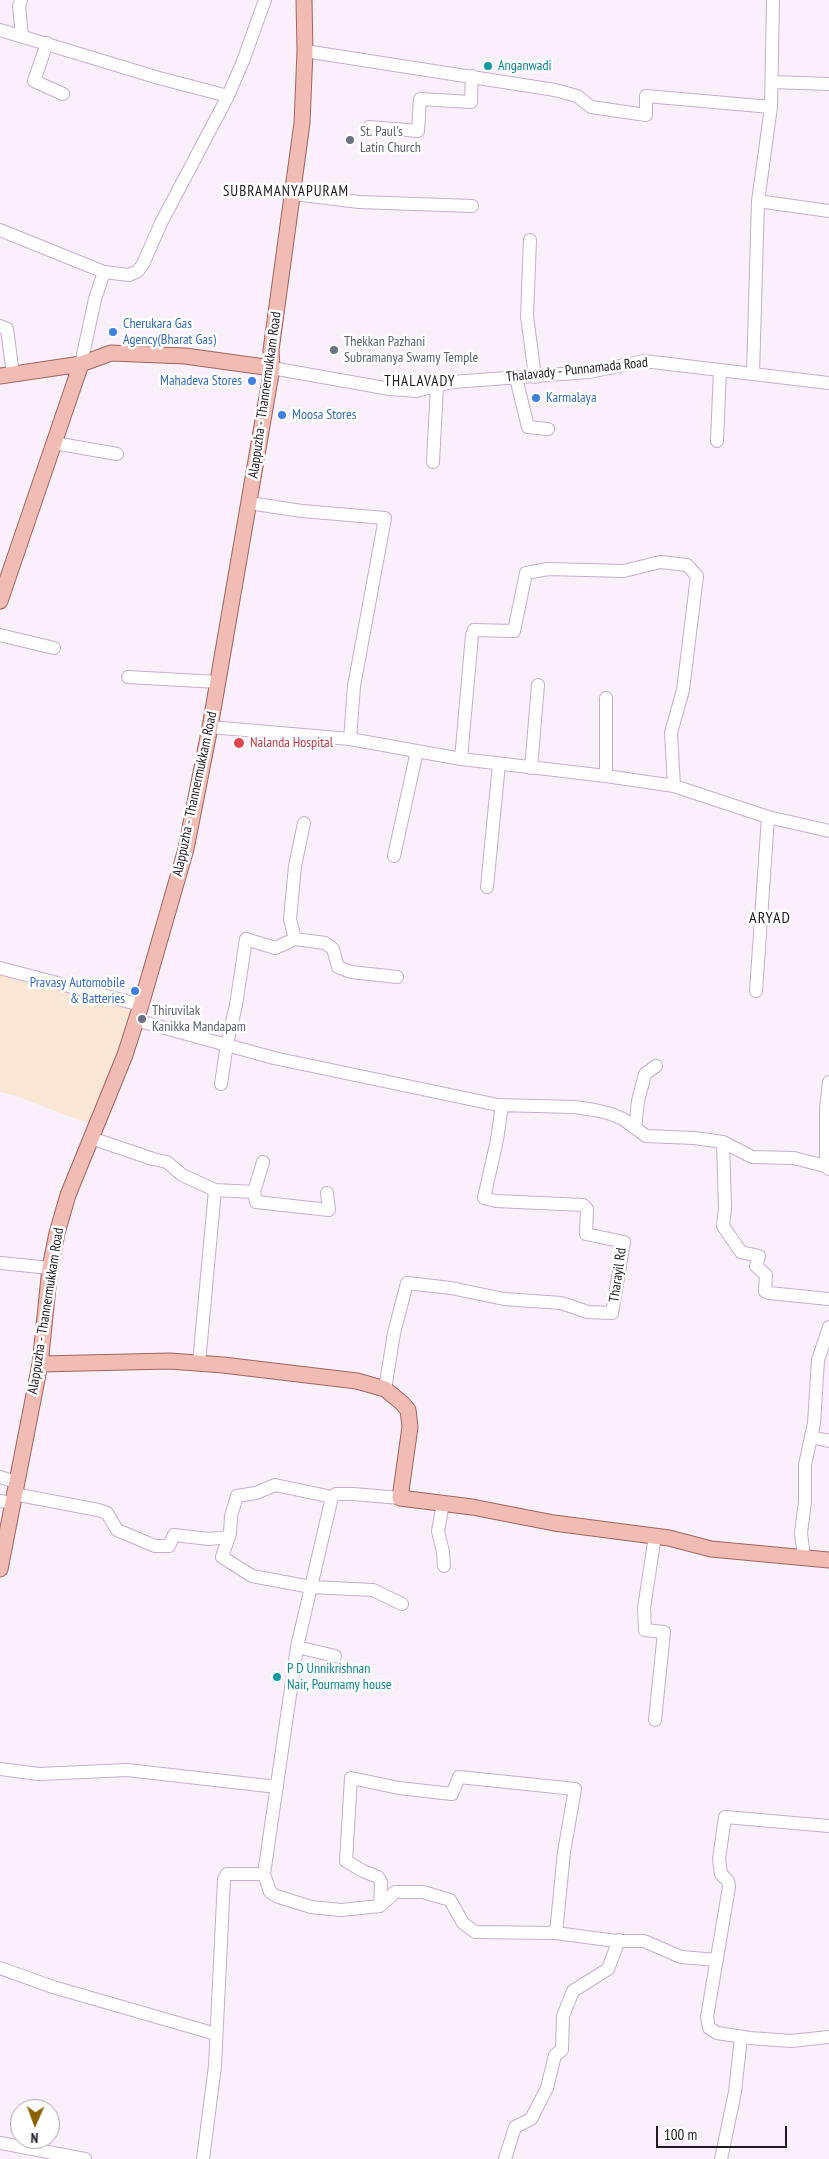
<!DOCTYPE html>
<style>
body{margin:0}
#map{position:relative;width:829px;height:2159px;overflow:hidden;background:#f9f0fc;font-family:"PT Sans Narrow",sans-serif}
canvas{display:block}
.north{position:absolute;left:10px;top:2099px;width:50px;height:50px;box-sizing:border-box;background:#fff;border:1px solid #a6a3a7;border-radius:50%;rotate:182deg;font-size:14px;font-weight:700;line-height:20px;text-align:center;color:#201823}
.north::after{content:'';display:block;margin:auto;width:18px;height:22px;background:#896200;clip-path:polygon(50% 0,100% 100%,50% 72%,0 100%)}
.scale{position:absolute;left:656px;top:2126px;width:131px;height:22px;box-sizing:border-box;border:2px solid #201823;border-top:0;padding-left:6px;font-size:15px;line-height:18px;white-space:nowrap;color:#201823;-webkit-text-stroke:4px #fff;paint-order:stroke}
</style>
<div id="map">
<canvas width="829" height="2159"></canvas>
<div class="north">N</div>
<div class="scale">100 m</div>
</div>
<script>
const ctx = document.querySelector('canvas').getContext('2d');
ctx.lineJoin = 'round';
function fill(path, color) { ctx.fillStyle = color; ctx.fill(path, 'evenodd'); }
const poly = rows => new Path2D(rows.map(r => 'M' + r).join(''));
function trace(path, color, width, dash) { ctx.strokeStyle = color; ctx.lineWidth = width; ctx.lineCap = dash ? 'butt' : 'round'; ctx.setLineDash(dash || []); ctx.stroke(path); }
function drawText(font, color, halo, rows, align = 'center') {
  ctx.font = font + ' "PT Sans Narrow",sans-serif'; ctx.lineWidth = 5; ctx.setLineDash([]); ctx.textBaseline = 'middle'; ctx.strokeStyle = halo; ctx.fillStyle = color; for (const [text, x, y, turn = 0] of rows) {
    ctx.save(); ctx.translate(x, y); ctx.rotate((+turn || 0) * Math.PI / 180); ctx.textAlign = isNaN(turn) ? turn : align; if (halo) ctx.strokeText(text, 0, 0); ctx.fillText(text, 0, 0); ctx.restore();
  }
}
const education = poly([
 [0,973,135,1007,95,1126,13,1095,0,1092]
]);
const minor = poly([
 [21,0,19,6,22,36],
 [0,30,159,78,228,96],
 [47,43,34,81,63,94],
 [305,51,555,90,577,96,591,107,646,115,646,96,771,107],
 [772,82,829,84],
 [369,127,418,131,420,99,471,102,472,76],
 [294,194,359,202,472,206],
 [758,201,829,211],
 [0,230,104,272],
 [530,240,527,316,535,377],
 [0,326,7,329,13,374],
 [81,364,95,299,104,272,129,275,138,271,143,264,161,223,228,96,243,61,265,0],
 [272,368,390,389,416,391,452,382,589,372,644,361,829,383],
 [753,374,758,201,771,107,773,0],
 [516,378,528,427,548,429],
 [717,441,720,370],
 [54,443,117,454],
 [433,462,437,386],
 [249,503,302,511,385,518,354,686,350,739],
 [0,635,54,648],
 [128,677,218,682],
 [606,698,606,776],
 [210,727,350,739,461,759,606,776,674,786,768,817,829,831],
 [461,759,472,635,474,630,514,631,526,573,548,569,624,571,660,562,687,565,697,576,683,690,671,733,674,786],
 [531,768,538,685],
 [394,856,417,751],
 [487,887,499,764],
 [295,939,325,943,333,949,338,967,351,972,397,977],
 [0,968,141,1005],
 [756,991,768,817],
 [136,1020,274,1058,498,1105,574,1107,595,1110,611,1114,623,1119,646,1136,694,1138,723,1142,752,1157,794,1158,829,1167],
 [829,1082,826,1109,826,1157,829,1169],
 [221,1084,227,1044,236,1005,246,939,275,948,295,939,290,919,295,866,304,823],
 [635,1128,638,1101,645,1074,656,1066],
 [91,1138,153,1159,167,1162,182,1175,215,1190,254,1192,263,1162],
 [723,1142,725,1208,723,1226,741,1252,759,1256,756,1266,766,1275,765,1291,769,1293,829,1299],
 [254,1192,256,1202,329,1210,327,1193],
 [0,1263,50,1268],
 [199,1363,215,1190],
 [385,1389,394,1333,407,1283,451,1288,504,1299,561,1303,588,1312,612,1313,624,1242,586,1234,587,1209,583,1205,496,1201,484,1198,497,1140,502,1105],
 [811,1437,829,1441],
 [0,1477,16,1482],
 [14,1494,98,1510,107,1513,117,1530,155,1546,169,1546,174,1535,209,1539,229,1537],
 [332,1497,275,1485,256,1493,237,1496,231,1516,230,1533,222,1557,252,1576,311,1587,373,1590,402,1604],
 [400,1498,353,1494,336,1494,332,1497,297,1647,264,1874,270,1892,276,1896,311,1907,341,1910,380,1906,395,1892,423,1892,450,1900,463,1923,475,1932,556,1933,616,1941,644,1941,681,1957,717,1960],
 [0,1501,12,1503],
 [443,1504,438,1531,443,1552,444,1566],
 [655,1536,644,1608,645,1630,664,1632,655,1720],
 [804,1557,801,1533,805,1501,805,1465,814,1423,818,1360,829,1327],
 [297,1647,335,1656],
 [0,1769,39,1774,127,1770,277,1787],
 [829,1826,725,1817,719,1859,721,1874,728,1881,729,1887,707,2017,709,2028,717,2033,750,2038,791,2041,829,2037],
 [380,1906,381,1882,378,1877,363,1871,346,1861,351,1778,399,1788,452,1794,459,1777,575,1789,564,1852,556,1933],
 [0,1968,53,1987,216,2034],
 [0,2143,85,2159],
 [203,2159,215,2066,224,1879,227,1874,264,1874],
 [505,2159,515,2127,531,2119,547,2088,555,2055,562,2050,563,2016,573,1991,608,1969,619,1940],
 [721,2159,735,2092,741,2037]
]);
const major = poly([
 [0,376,81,364,111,353,185,356,272,368],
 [0,601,81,364],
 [40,1364,170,1361,223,1365,357,1381,385,1389,402,1403,408,1410,410,1427,400,1498,472,1507,554,1523,669,1538,711,1549,829,1560],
 [0,1569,40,1364,50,1268,57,1233,68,1195,125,1055,141,1005,186,849,210,727,272,368,271,350,302,123,305,51,304,0]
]);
const markers = [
 [488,66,5,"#0f9aa8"],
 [350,140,5,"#6b7280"],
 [113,332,5,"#3f7fe0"],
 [334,350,5,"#6b7280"],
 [252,381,5,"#3f7fe0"],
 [536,398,5,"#3f7fe0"],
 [282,415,5,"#3f7fe0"],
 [239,743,6,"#e0444e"],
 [135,991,5,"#3f7fe0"],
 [142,1019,5,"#6b7280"],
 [277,1677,5,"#0f9aa8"]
];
const cultureNames = [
 ["Anganwadi",498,66],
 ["P D Unnikrishnan",287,1669],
 ["Nair, Pournamy house",287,1685]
];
const worshipNames = [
 ["St. Paul's",360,132],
 ["Latin Church",360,148],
 ["Thekkan Pazhani",344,342],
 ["Subramanya Swamy Temple",344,358],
 ["Thiruvilak",152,1011],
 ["Kanikka Mandapam",152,1027]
];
const shopNames = [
 ["Cherukara Gas",123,324],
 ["Agency(Bharat Gas)",123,340],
 ["Mahadeva Stores",242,381,"right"],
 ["Karmalaya",546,398],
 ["Moosa Stores",292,415],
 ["Pravasy Automobile",125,983,"right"],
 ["& Batteries",125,999,"right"]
];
const streetNames = [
 ["Thalavady - Punnamada Road",577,370,-6],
 ["Alappuzha - Thannermukkam Road",265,395,-82],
 ["Alappuzha - Thannermukkam Road",195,794,-78],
 ["Tharayil Rd",618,1275,-82],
 ["Alappuzha - Thannermukkam Road",46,1311,-81]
];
const healthNames = [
 ["Nalanda Hospital",250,743]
];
const neighbourhoodNames = [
 ["SUBRAMANYAPURAM",286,192],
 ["THALAVADY",420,382]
];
const quarterNames = [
 ["ARYAD",770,918]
];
fill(education, '#f9e6d5');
trace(minor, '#c4afcb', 14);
trace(major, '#a16560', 17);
trace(minor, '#fff', 12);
trace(major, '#f0bcb3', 15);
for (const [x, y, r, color] of markers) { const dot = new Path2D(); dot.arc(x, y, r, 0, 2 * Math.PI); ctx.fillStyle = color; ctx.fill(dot); trace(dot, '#fff', 2); }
drawText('14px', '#0d838f', '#fff', cultureNames, 'left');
drawText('14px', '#5b616d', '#fff', worshipNames, 'left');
drawText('14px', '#366cbe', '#fff', shopNames, 'left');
drawText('14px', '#201823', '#fff', streetNames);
drawText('14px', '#be3a42', '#fff', healthNames, 'left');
ctx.letterSpacing = '1px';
drawText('15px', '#201823', '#fff', neighbourhoodNames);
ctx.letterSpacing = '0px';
ctx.letterSpacing = '1px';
drawText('16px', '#201823', '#fff', quarterNames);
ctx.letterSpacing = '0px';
</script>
